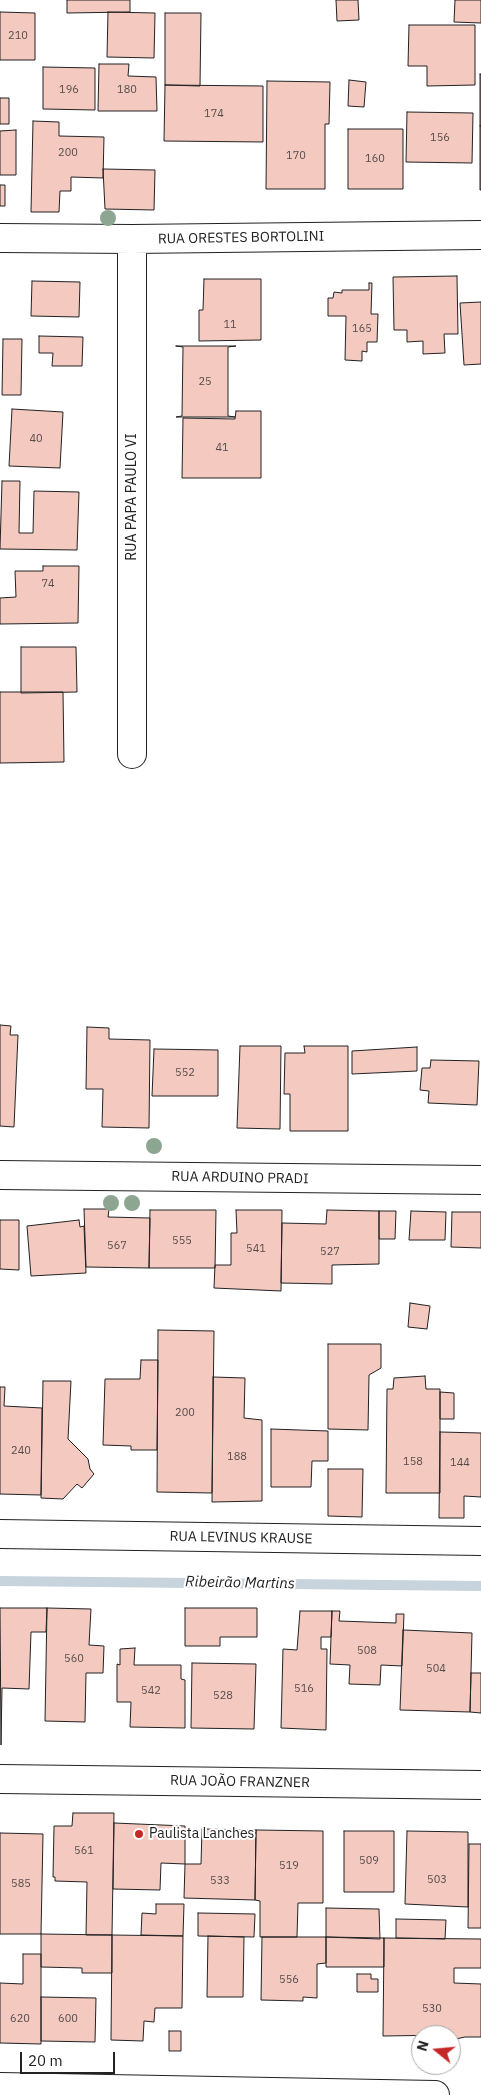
<!DOCTYPE html>
<meta charset="utf-8">
<style>
body{margin:0}
#map{position:relative;width:481px;height:2095px;overflow:hidden;background:#fff;font-family:"IBM Plex Sans",sans-serif}
canvas{display:block}
.north{position:absolute;left:411px;top:2025px;width:50px;height:50px;box-sizing:border-box;background:#fff;border:1px solid #a7a7a7;border-radius:50%;rotate:287deg;font-size:14px;font-weight:700;line-height:20px;text-align:center;color:#222}
.north::after{content:'';display:block;margin:auto;width:18px;height:22px;background:#c62828;clip-path:polygon(50% 0,100% 100%,50% 72%,0 100%)}
.scale{position:absolute;left:20px;top:2052px;width:95px;height:22px;box-sizing:border-box;border:2px solid #222;border-top:0;padding-left:6px;font-size:15px;line-height:18px;white-space:nowrap;color:#222;-webkit-text-stroke:4px #fff;paint-order:stroke}
</style>
<div id="map">
<canvas width="481" height="2095"></canvas>
<div class="north">N</div>
<div class="scale">20 m</div>
</div>
<script>
const ctx = document.querySelector('canvas').getContext('2d');
ctx.lineJoin = 'round';
const poly = rows => new Path2D(rows.map(r => 'M' + r).join(''));
function trace(path, color, width, dash) { ctx.strokeStyle = color; ctx.lineWidth = width; ctx.lineCap = dash ? 'butt' : 'round'; ctx.setLineDash(dash || []); ctx.stroke(path); }
function fill(path, color) { ctx.fillStyle = color; ctx.fill(path, 'evenodd'); }
function drawText(font, color, halo, rows, align = 'center') {
  ctx.font = font + ' "IBM Plex Sans",sans-serif'; ctx.lineWidth = 4; ctx.setLineDash([]); ctx.textBaseline = 'middle'; ctx.strokeStyle = halo; ctx.fillStyle = color; for (const [text, x, y, turn = 0] of rows) {
    ctx.save(); ctx.translate(x, y); ctx.rotate((+turn || 0) * Math.PI / 180); ctx.textAlign = isNaN(turn) ? turn : align; if (halo) ctx.strokeText(text, 0, 0); ctx.fillText(text, 0, 0); ctx.restore();
  }
}
const stream = poly([
 [0,1581,481,1586]
]);
const building = poly([
 [67,0,130,0,130,12,67,13,67,0],
 [336,0,358,0,359,20,337,21,336,0],
 [455,0,481,0,481,23,454,22,455,0],
 [0,12,35,13,35,60,0,60,0,12],
 [108,12,155,13,154,58,107,57,108,12],
 [165,13,201,13,200,86,165,85,165,13],
 [409,25,475,25,475,85,427,86,427,66,408,66,409,25],
 [99,64,129,64,128,76,156,77,157,111,98,111,99,64],
 [43,67,95,68,95,110,43,109,43,67],
 [480,74,481,74,481,126,480,126,480,74],
 [349,80,366,82,364,107,348,106,349,80],
 [267,81,330,82,329,124,325,124,325,189,266,189,267,81],
 [165,85,263,86,263,142,164,141,165,85],
 [0,98,9,98,9,124,0,124,0,98],
 [407,112,473,113,472,163,406,162,407,112],
 [33,121,59,122,59,136,104,137,103,178,71,177,71,191,60,191,59,212,31,212,33,121],
 [480,126,481,126,481,190,480,190,480,126],
 [348,129,403,129,403,189,348,189,348,129],
 [16,130,16,175,0,175,0,131,16,130],
 [103,169,155,170,154,210,105,209,103,169],
 [0,185,5,185,5,206,0,206,0,185],
 [457,276,458,334,444,334,445,353,423,354,423,341,407,342,407,330,394,330,393,277,457,276],
 [204,279,261,279,261,340,199,341,199,310,203,310,204,279],
 [32,281,80,282,79,317,31,316,32,281],
 [369,283,372,283,371,314,378,314,377,342,367,342,367,352,362,351,362,361,345,360,346,316,328,316,328,298,333,298,334,292,342,293,342,290,369,290,369,283],
 [481,302,481,364,464,365,460,303,481,302],
 [39,336,83,337,82,366,52,366,53,353,39,353,39,336],
 [3,339,22,339,21,395,2,395,3,339],
 [176,346,236,346,228,347,228,416,235,417,176,417,182,416,183,347,176,346],
 [12,409,63,412,60,468,9,466,12,409],
 [236,411,261,411,261,478,182,478,183,418,235,419,236,411],
 [2,481,20,481,19,533,33,533,34,491,79,492,77,550,0,549,2,481],
 [43,566,79,566,78,623,0,624,0,598,16,597,15,571,43,571,43,566],
 [21,647,76,647,77,692,21,693,21,647],
 [0,692,63,692,64,762,0,763,0,692],
 [0,1025,11,1026,10,1035,18,1035,14,1127,0,1126,0,1025],
 [87,1027,109,1028,109,1039,150,1040,149,1128,102,1127,103,1089,86,1089,87,1027],
 [240,1046,281,1046,280,1129,237,1128,240,1046],
 [304,1046,348,1046,348,1131,290,1131,290,1094,284,1094,285,1053,305,1053,304,1046],
 [417,1047,417,1071,352,1074,352,1051,417,1047],
 [154,1049,218,1050,218,1096,152,1096,154,1049],
 [431,1060,479,1061,477,1105,428,1103,429,1091,420,1090,422,1068,430,1068,431,1060],
 [84,1209,109,1209,108,1217,150,1218,149,1268,86,1267,84,1209],
 [150,1210,216,1210,215,1268,149,1268,150,1210],
 [236,1210,282,1210,281,1291,214,1288,215,1265,231,1265,231,1233,237,1233,236,1210],
 [327,1210,379,1211,379,1264,332,1265,332,1284,281,1283,282,1223,326,1224,327,1210],
 [379,1211,396,1211,395,1239,379,1239,379,1211],
 [411,1211,446,1212,445,1240,409,1240,411,1211],
 [452,1212,481,1212,481,1248,451,1247,452,1212],
 [0,1220,19,1220,19,1270,0,1269,0,1220],
 [79,1220,80,1227,84,1226,86,1273,31,1276,27,1226,79,1220],
 [410,1303,430,1306,427,1329,408,1327,410,1303],
 [158,1330,214,1331,212,1493,157,1492,158,1330],
 [328,1344,381,1344,381,1368,369,1375,368,1430,328,1429,328,1344],
 [141,1360,158,1360,157,1450,131,1450,131,1446,103,1445,105,1379,140,1379,141,1360],
 [425,1376,426,1389,440,1389,440,1493,386,1493,387,1389,393,1389,394,1378,425,1376],
 [213,1377,245,1378,244,1418,262,1420,262,1501,212,1502,213,1377],
 [43,1381,71,1381,68,1439,88,1459,90,1469,94,1474,82,1488,77,1484,63,1499,41,1498,43,1381],
 [0,1387,5,1387,4,1406,42,1408,41,1495,0,1494,0,1387],
 [440,1392,454,1393,454,1419,440,1419,440,1392],
 [271,1429,328,1431,328,1461,312,1461,311,1487,271,1487,271,1429],
 [440,1432,481,1433,481,1497,464,1496,464,1518,439,1518,440,1432],
 [328,1469,363,1469,362,1517,328,1516,328,1469],
 [0,1608,47,1608,46,1632,31,1632,29,1689,2,1688,1,1745,0,1608],
 [47,1608,91,1609,89,1645,104,1646,103,1673,86,1673,85,1722,45,1721,47,1608],
 [185,1608,257,1608,257,1637,220,1637,220,1646,185,1646,185,1608],
 [300,1611,332,1611,331,1637,321,1637,321,1649,327,1649,326,1730,281,1728,283,1649,297,1650,300,1611],
 [332,1611,340,1611,339,1621,396,1623,396,1614,404,1614,402,1666,381,1665,380,1685,349,1684,350,1665,330,1664,332,1611],
 [403,1630,472,1633,470,1712,400,1710,403,1630],
 [135,1648,134,1665,181,1665,181,1679,185,1680,185,1728,130,1727,131,1702,117,1702,117,1664,120,1665,120,1649,135,1648],
 [192,1663,256,1664,254,1729,191,1728,192,1663],
 [471,1673,481,1673,481,1713,470,1712,471,1673],
 [73,1813,114,1813,112,1935,86,1935,87,1882,55,1881,55,1877,53,1877,54,1826,72,1826,73,1813],
 [114,1823,185,1826,185,1864,161,1863,160,1890,113,1889,114,1823],
 [202,1829,256,1830,255,1900,184,1898,185,1864,201,1864,202,1829],
 [256,1830,323,1831,323,1903,298,1903,297,1937,260,1937,260,1901,255,1900,256,1830],
 [344,1831,394,1831,394,1892,344,1892,344,1831],
 [407,1831,468,1832,468,1907,405,1904,407,1831],
 [0,1833,43,1834,41,1934,0,1934,0,1833],
 [469,1844,481,1844,481,1928,468,1928,469,1844],
 [156,1904,184,1904,183,1936,141,1935,142,1913,156,1914,156,1904],
 [326,1908,379,1909,380,1939,326,1937,326,1908],
 [198,1913,255,1914,254,1937,198,1936,198,1913],
 [396,1919,446,1920,445,1939,396,1938,396,1919],
 [41,1934,112,1935,112,1973,82,1973,82,1968,41,1967,41,1934],
 [112,1935,183,1936,182,2008,155,2008,154,2022,144,2021,143,2041,111,2040,112,1935],
 [208,1936,244,1937,243,1997,207,1997,208,1936],
 [262,1937,326,1937,326,1963,317,1964,317,1998,303,1997,303,2001,261,2000,262,1937],
 [326,1937,384,1938,384,1967,326,1967,326,1937],
 [384,1938,481,1939,481,1968,454,1968,454,1983,481,1984,481,2037,465,2037,451,2040,451,2035,383,2036,384,1938],
 [23,1954,41,1954,41,2044,0,2043,0,1983,23,1984,23,1954],
 [357,1974,371,1974,371,1979,378,1979,378,1992,357,1992,357,1974],
 [41,1997,96,1998,95,2042,41,2041,41,1997],
 [169,2031,181,2031,181,2051,169,2051,169,2031]
]);
const minor = poly([
 [0,238,132,239,481,235],
 [132,754,132,239],
 [0,1175,481,1180],
 [0,1534,481,1541],
 [0,1779,481,1785],
 [0,2087,435,2095]
]);
const trees = [
 [108,218],
 [154,1146],
 [111,1203],
 [132,1203]
];
const markers = [
 [139,1834,5,"#c62828"]
];
const numberNames = [
 ["210",18,36],
 ["196",69,90],
 ["180",127,90],
 ["174",214,114],
 ["156",440,138],
 ["200",68,153],
 ["170",296,156],
 ["160",375,159],
 ["11",230,325],
 ["165",362,329],
 ["25",205,382],
 ["40",36,439],
 ["41",222,448],
 ["74",48,584],
 ["552",185,1073],
 ["555",182,1241],
 ["567",117,1246],
 ["541",256,1249],
 ["527",330,1252],
 ["200",185,1413],
 ["240",21,1451],
 ["188",237,1457],
 ["158",413,1462],
 ["144",460,1463],
 ["508",367,1651],
 ["560",74,1659],
 ["504",436,1669],
 ["516",304,1689],
 ["542",151,1691],
 ["528",223,1696],
 ["561",84,1851],
 ["509",369,1861],
 ["519",289,1866],
 ["503",437,1880],
 ["533",220,1881],
 ["585",21,1884],
 ["556",289,1980],
 ["530",432,2009],
 ["620",20,2019],
 ["600",68,2019]
];
const streetNames = [
 ["RUA ORESTES BORTOLINI",241,238,-1],
 ["RUA PAPA PAULO VI",132,497,-90],
 ["RUA ARDUINO PRADI",240,1178,1],
 ["RUA LEVINUS KRAUSE",241,1538,1],
 ["RUA JOÃO FRANZNER",240,1782,1]
];
const poiNames = [
 ["Paulista Lanches",149,1834]
];
const waterNames = [
 ["Ribeirão Martins",240,1583,1]
];
trace(stream, '#c7d3dd', 10);
fill(building, '#f3c9c0');
trace(building, '#222', 1);
trace(minor, '#222', 30);
trace(minor, '#fff', 28);
ctx.fillStyle = '#8da692';
for (const [x, y] of trees) { ctx.beginPath(); ctx.arc(x, y, 8, 0, 2 * Math.PI); ctx.fill(); }
for (const [x, y, r, color] of markers) { const dot = new Path2D(); dot.arc(x, y, r, 0, 2 * Math.PI); ctx.fillStyle = color; ctx.fill(dot); trace(dot, '#fff', 2); }
drawText('11px', '#564c4a', null, numberNames);
drawText('14px', '#222', '#fff', streetNames);
drawText('14px', '#222', '#fff', poiNames, 'left');
drawText('italic 15px', '#222', '#fff', waterNames);
</script>
